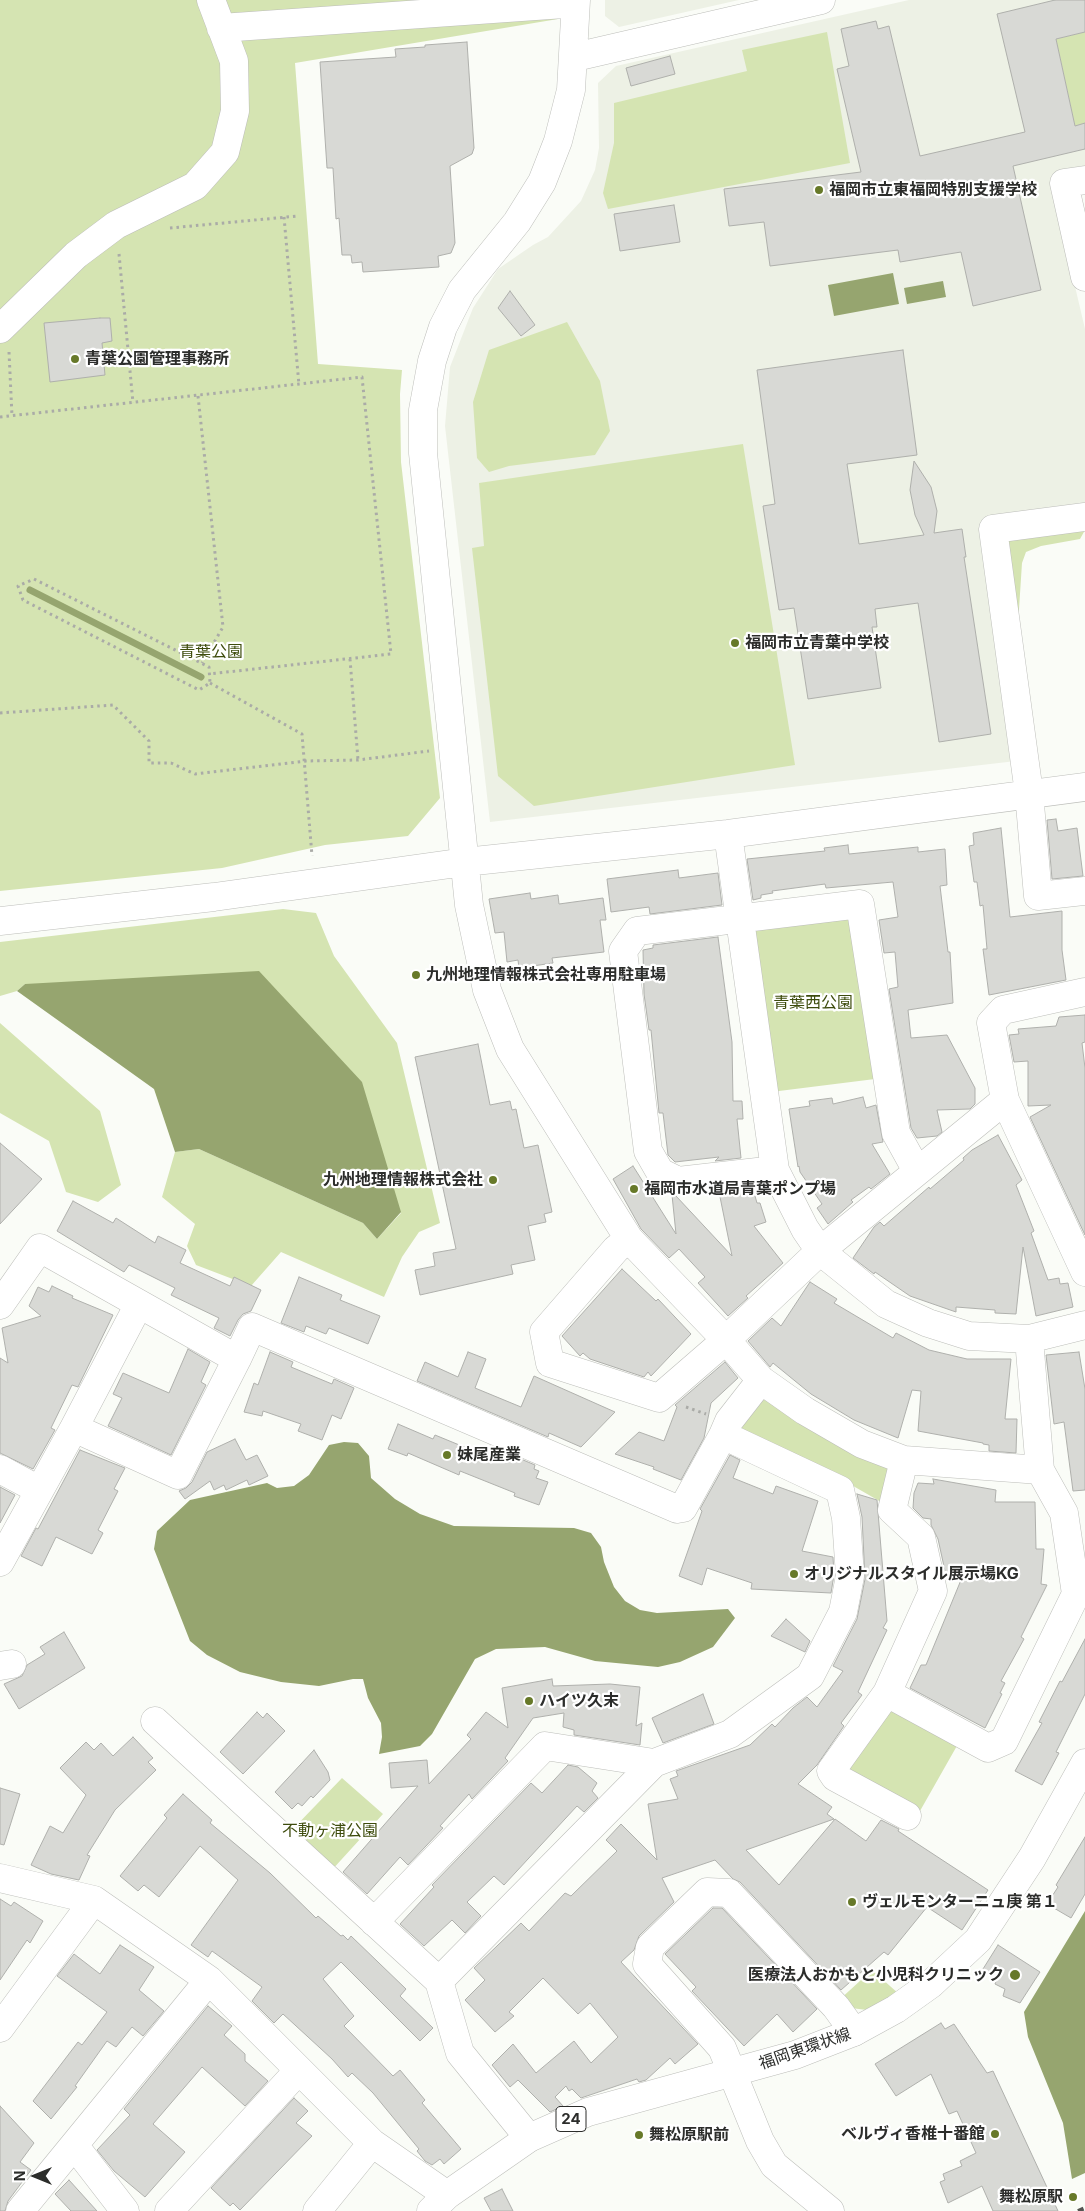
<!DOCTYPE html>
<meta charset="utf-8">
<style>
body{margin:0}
#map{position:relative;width:1085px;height:2211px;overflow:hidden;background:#fafcf7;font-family:Inter,sans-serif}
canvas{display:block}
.north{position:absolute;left:10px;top:2151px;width:50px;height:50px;-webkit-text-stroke:4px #fff;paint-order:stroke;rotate:270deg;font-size:14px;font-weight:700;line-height:20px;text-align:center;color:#2c2d2b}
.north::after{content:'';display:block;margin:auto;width:18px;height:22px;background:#2c2d2b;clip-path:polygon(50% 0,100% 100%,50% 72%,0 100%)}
</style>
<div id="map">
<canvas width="1085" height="2211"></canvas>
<div class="north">N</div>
</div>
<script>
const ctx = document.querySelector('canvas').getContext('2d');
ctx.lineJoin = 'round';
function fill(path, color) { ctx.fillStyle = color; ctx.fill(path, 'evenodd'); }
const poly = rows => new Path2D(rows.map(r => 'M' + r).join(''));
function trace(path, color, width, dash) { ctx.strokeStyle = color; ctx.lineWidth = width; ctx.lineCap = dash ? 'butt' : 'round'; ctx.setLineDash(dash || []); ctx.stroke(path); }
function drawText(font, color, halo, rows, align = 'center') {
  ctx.font = font + ' Inter,"Noto Sans JP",sans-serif'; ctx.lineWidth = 4.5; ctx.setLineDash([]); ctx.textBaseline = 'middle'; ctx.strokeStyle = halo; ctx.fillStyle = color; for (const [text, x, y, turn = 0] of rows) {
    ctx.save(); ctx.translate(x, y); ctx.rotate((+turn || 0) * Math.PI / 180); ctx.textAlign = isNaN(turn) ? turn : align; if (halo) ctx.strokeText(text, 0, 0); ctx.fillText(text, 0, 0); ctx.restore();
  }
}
const built = poly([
 [605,0,739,0,619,27,605,16],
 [909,0,1085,0,1085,173,1050,180,1085,329,1085,508,985,524,1016,761,490,822,445,426,450,367,473,308,498,269,533,245,548,237,581,201,595,170,599,148,598,83,616,66]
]);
const green = poly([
 [0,0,558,0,558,19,295,63,318,364,402,370,400,394,401,462,440,798,408,836,325,845,222,868,0,891],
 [827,32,850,163,608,209,603,193,614,143,614,103,747,71,742,50],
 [1085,32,1085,123,1075,126,1056,39],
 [567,322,600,381,610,431,595,455,509,466,489,472,477,458,473,402,489,350],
 [743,444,795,765,534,806,498,776,472,548,484,546,479,483],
 [1085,530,1080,539,1041,546,1026,552,1022,563,1017,640,1000,533],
 [283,909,316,913,334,956,397,1043,440,1223,419,1232,402,1257,384,1297,281,1252,251,1286,196,1265,187,1246,195,1224,162,1197,175,1152,199,1149,363,1223,377,1239,401,1213,25,984,17,991,0,996,0,942],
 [855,914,875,1079,771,1092,751,927],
 [0,1023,100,1111,121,1185,98,1202,66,1192,49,1141,0,1113],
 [763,1396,896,1467,888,1506,848,1483,738,1437,735,1425],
 [888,1704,958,1744,916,1818,837,1771],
 [342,1778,383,1814,331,1871,290,1832],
 [872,1970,899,1994,867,2010,851,2008,838,2001]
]);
const water = poly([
 [893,273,899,304,834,316,828,285],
 [943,281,946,297,907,304,904,288],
 [259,971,362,1082,401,1212,377,1239,363,1223,199,1149,175,1152,154,1089,17,991,25,984],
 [344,1442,358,1443,369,1456,371,1478,395,1499,420,1514,454,1526,574,1528,591,1533,601,1547,604,1562,614,1587,625,1601,640,1610,657,1613,728,1609,735,1618,713,1647,680,1662,658,1667,595,1661,545,1647,496,1649,475,1659,432,1734,420,1746,379,1754,382,1737,381,1723,368,1698,363,1679,353,1679,319,1686,281,1682,240,1672,207,1655,190,1641,154,1549,157,1531,190,1500,267,1483,277,1488,294,1486,309,1475,329,1445],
 [1085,1911,1085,2173,1072,2179,1063,2123,1028,2037,1024,2012]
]);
const stream = poly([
 [30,590,201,677]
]);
const building = poly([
 [1055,0,1085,0,1085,32,1056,39,1075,126,1085,123,1085,149,1013,166,1041,290,973,306,961,252,900,262,898,250,770,266,764,222,729,226,724,189,861,172,837,69,849,66,841,29,876,21,878,29,889,26,920,156,1025,132,997,14,1055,0],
 [467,42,474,148,472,154,450,166,455,243,451,253,438,256,439,267,363,272,362,262,352,263,351,255,342,255,339,218,336,219,333,168,327,168,320,62,396,57,395,49,425,47,425,45,467,42],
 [670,56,675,74,631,86,626,68,670,56],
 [674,205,680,242,620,251,614,214,674,205],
 [510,291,535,325,521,336,498,308,510,291],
 [100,318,110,318,112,341,102,343,105,375,50,382,44,323,100,318],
 [903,350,917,455,847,464,859,544,924,535,915,515,910,490,914,461,931,487,937,511,934,533,962,529,966,557,964,557,991,734,939,742,918,603,875,609,877,627,872,627,881,688,808,699,794,608,779,610,763,506,775,504,757,370,903,350],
 [1056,819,1058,831,1077,828,1083,876,1052,879,1047,820,1056,819],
 [1001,828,1010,917,1062,911,1062,950,1066,980,989,995,983,949,987,949,983,905,980,906,977,882,974,882,969,846,974,845,973,833,1001,828],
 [848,845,849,854,918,847,918,852,945,849,947,885,940,886,948,952,950,952,953,1003,908,1010,911,1038,947,1035,975,1088,975,1104,970,1109,937,1110,942,1132,937,1136,917,1138,911,1128,889,989,898,987,895,952,884,953,879,920,898,917,893,882,826,888,825,884,772,891,773,893,761,895,761,898,753,900,747,859,825,851,824,848,848,845],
 [678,870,679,878,718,873,722,905,650,914,649,907,611,912,607,879,678,870],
 [530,893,531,899,558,895,559,904,603,898,606,920,600,920,604,952,552,958,553,963,519,968,518,960,507,962,504,932,495,933,489,899,530,893],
 [718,937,732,1042,733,1101,742,1101,743,1119,737,1119,741,1158,715,1161,719,1157,675,1162,668,1155,663,1113,659,1113,651,1030,649,1030,644,994,643,950,653,948,653,945,718,937],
 [1085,1015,1085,1042,1082,1043,1085,1068,1085,1235,1030,1117,1051,1105,1028,1106,1028,1061,1014,1062,1009,1035,1019,1034,1018,1029,1056,1026,1059,1017,1085,1015],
 [478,1044,490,1105,510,1101,512,1110,516,1109,524,1148,538,1145,552,1212,544,1214,546,1222,528,1226,535,1260,511,1265,513,1274,420,1295,415,1270,435,1266,433,1253,456,1249,415,1057,478,1044],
 [863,1097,866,1108,876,1105,883,1142,872,1144,890,1174,871,1189,869,1187,851,1200,853,1202,828,1224,817,1208,822,1204,800,1172,799,1166,798,1167,789,1109,810,1106,809,1101,832,1098,833,1104,863,1097],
 [998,1135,1022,1180,1016,1185,1034,1231,1031,1233,1048,1280,1059,1278,1060,1284,1068,1283,1073,1307,1036,1316,1023,1247,1016,1314,995,1313,995,1310,956,1307,956,1312,910,1296,875,1272,874,1274,853,1258,874,1227,880,1222,884,1226,929,1187,930,1189,964,1160,963,1158,972,1150,998,1135],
 [0,1143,42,1179,0,1224,0,1143],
 [633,1166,676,1234,672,1195,676,1196,732,1256,719,1192,753,1189,757,1203,760,1203,766,1222,754,1226,783,1263,746,1296,748,1298,728,1316,698,1283,705,1277,679,1249,669,1258,641,1229,613,1179,633,1166],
 [73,1201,113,1223,116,1218,155,1243,158,1236,186,1250,180,1263,230,1286,234,1277,261,1290,251,1311,243,1314,238,1320,230,1336,214,1328,219,1318,171,1295,175,1288,129,1265,124,1272,57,1231,73,1201],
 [622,1269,656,1301,658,1299,691,1334,651,1376,648,1372,644,1377,590,1359,583,1353,580,1356,562,1336,622,1269],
 [299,1277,342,1295,340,1300,380,1316,368,1344,329,1328,326,1334,306,1326,304,1332,281,1323,299,1277],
 [810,1282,837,1299,834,1303,893,1338,896,1333,929,1350,967,1359,1011,1359,1005,1419,1017,1419,1016,1453,989,1451,989,1445,983,1444,983,1443,918,1431,921,1391,912,1390,898,1438,854,1420,811,1394,773,1363,770,1367,748,1341,772,1318,781,1326,810,1282],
 [52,1286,73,1296,72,1298,113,1315,78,1387,72,1385,51,1428,55,1430,33,1469,0,1453,0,1358,8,1363,2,1328,41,1316,29,1306,38,1287,49,1292,52,1286],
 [188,1349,210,1362,201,1382,206,1385,171,1455,108,1426,122,1398,113,1394,123,1373,169,1393,188,1349],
 [270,1352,293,1362,291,1367,332,1384,334,1379,354,1388,341,1419,332,1415,322,1440,298,1431,301,1424,263,1411,262,1416,244,1412,254,1383,258,1385,270,1352],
 [468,1352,486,1359,475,1388,521,1407,534,1376,615,1412,581,1447,549,1433,548,1437,417,1381,425,1362,458,1377,468,1352],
 [1079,1352,1085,1389,1085,1490,1073,1491,1064,1422,1054,1424,1046,1355,1079,1352],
 [725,1362,738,1378,711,1403,704,1438,681,1480,653,1469,654,1467,615,1454,639,1432,664,1441,677,1407,675,1405,725,1362],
 [398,1424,433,1439,435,1435,486,1456,490,1446,535,1465,534,1469,539,1471,536,1478,548,1482,539,1505,514,1496,515,1493,460,1471,459,1475,408,1453,407,1456,388,1449,398,1424],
 [235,1439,246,1460,257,1455,268,1476,249,1485,247,1480,226,1490,224,1485,214,1490,210,1481,185,1499,179,1491,186,1488,192,1482,207,1452,235,1439],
 [80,1450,125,1468,114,1489,118,1491,98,1530,103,1533,92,1554,56,1537,42,1566,21,1556,36,1528,38,1529,80,1450],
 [730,1455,740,1460,733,1478,773,1494,776,1486,818,1501,802,1551,833,1557,834,1575,831,1593,751,1589,752,1583,707,1568,702,1585,679,1576,702,1511,700,1509,730,1455],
 [933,1479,996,1490,995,1502,1035,1502,1036,1549,1044,1549,1041,1584,1047,1585,1021,1637,1024,1639,1001,1681,1005,1683,1000,1693,1002,1694,985,1728,910,1688,921,1665,926,1665,961,1580,947,1580,938,1539,931,1525,931,1519,923,1518,913,1508,914,1493,918,1483,934,1484,933,1479],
 [0,1487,15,1495,0,1523,0,1487],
 [857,1494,877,1500,887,1621,883,1628,887,1630,858,1692,862,1695,841,1723,844,1726,817,1765,798,1784,832,1807,827,1814,834,1819,746,1850,779,1885,835,1819,866,1841,881,1820,899,1829,898,1831,988,1890,962,1930,927,1907,888,1955,884,1952,841,1990,740,1882,733,1879,715,1860,662,1878,674,1902,639,1936,634,1950,621,1962,698,2044,675,2064,670,2058,646,2080,639,2082,637,2079,581,2098,572,2089,569,2091,566,2086,555,2097,563,2106,550,2112,518,2080,510,2087,492,2065,513,2044,536,2073,574,2041,591,2063,618,2037,590,2003,578,2014,543,1978,509,2012,514,2016,495,2032,465,2000,485,1980,474,1968,521,1923,529,1931,565,1893,571,1896,617,1851,606,1840,621,1824,657,1860,648,1804,678,1799,670,1779,678,1776,676,1771,750,1745,772,1724,775,1727,793,1708,807,1697,817,1707,843,1671,833,1666,857,1619,865,1579,862,1517,857,1494],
 [786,1619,810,1641,805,1652,771,1636,786,1619],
 [64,1632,85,1668,19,1709,4,1684,22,1676,27,1665,45,1654,40,1647,64,1632],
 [1085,1639,1085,1694,1056,1752,1059,1753,1042,1785,1015,1771,1042,1723,1039,1722,1060,1681,1062,1682,1085,1639],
 [552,1679,553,1686,610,1684,640,1687,636,1726,642,1723,640,1745,574,1735,574,1730,563,1727,564,1713,533,1718,505,1758,508,1761,472,1799,469,1794,440,1826,443,1828,408,1865,400,1857,367,1894,343,1872,418,1786,391,1788,389,1763,427,1760,429,1784,471,1739,467,1735,486,1712,508,1728,502,1688,552,1679],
 [703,1694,714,1724,663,1743,652,1718,703,1694],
 [257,1712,263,1718,267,1713,285,1731,243,1774,220,1752,257,1712],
 [133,1737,153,1758,148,1762,156,1770,115,1810,87,1855,90,1856,79,1880,51,1874,31,1865,50,1826,63,1833,86,1795,60,1768,86,1742,94,1750,101,1743,113,1756,133,1737],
 [314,1750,328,1772,330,1780,313,1798,311,1796,302,1806,298,1803,292,1809,275,1792,314,1750],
 [568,1765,578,1767,597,1783,592,1791,598,1798,584,1812,577,1806,504,1885,494,1876,467,1902,481,1916,465,1933,452,1920,424,1946,400,1924,434,1887,432,1885,531,1783,542,1793,568,1765],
 [0,1788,20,1794,4,1845,0,1844,0,1788],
 [183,1794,212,1820,210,1823,270,1873,316,1918,318,1916,341,1936,343,1935,348,1940,351,1936,406,1989,400,1996,433,2028,420,2041,341,1962,323,1979,354,2016,344,2026,393,2076,400,2070,425,2100,422,2103,461,2149,444,2164,440,2159,432,2165,425,2161,417,2151,419,2149,373,2093,352,2073,348,2077,332,2059,283,2014,274,2023,252,2001,262,1987,212,1951,208,1957,191,1945,238,1880,200,1846,159,1897,144,1885,138,1891,120,1876,167,1818,164,1815,183,1794],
 [1085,1837,1085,1894,1071,1918,1047,1904,1058,1887,1056,1885,1085,1837],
 [0,1899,11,1906,14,1902,43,1921,30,1943,27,1940,0,1980,0,1899],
 [713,1908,722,1908,817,2009,793,2032,777,2014,744,2046,692,1991,696,1987,665,1954,713,1908],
 [120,1945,154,1967,139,1990,164,2011,143,2036,132,2027,116,2047,107,2041,75,2086,77,2087,51,2119,33,2101,78,2042,82,2045,107,2012,57,1976,74,1954,100,1974,120,1945],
 [998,1945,1040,1972,1020,2003,1003,1996,1005,1989,995,1984,997,1979,983,1969,998,1945],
 [208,2006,232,2026,224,2035,245,2054,245,2061,268,2081,245,2106,202,2067,153,2124,185,2152,145,2197,114,2171,97,2150,130,2115,124,2109,208,2006],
 [941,2023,945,2029,954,2024,987,2073,993,2071,1058,2211,993,2211,982,2186,948,2203,940,2182,945,2180,943,2174,962,2166,960,2161,976,2153,957,2111,949,2114,931,2074,896,2096,875,2064,941,2023],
 [294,2098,308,2111,296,2123,312,2136,240,2210,233,2203,230,2206,211,2188,294,2098],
 [0,2106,34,2143,20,2162,31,2170,8,2201,5,2211,0,2211,0,2106],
 [69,2180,97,2211,71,2211,55,2194,69,2180],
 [502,2189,513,2211,491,2211,484,2198,502,2189]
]);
const path = poly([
 [284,217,299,385],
 [170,228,298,216],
 [119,254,133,403],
 [9,352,12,416],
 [198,396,223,627,202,663],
 [0,417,362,377,391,654,209,674],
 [34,579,209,667,210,683,199,690,23,600,18,586,34,579],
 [350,659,358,760],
 [210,683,302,734,312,856],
 [0,713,113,705,149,741,149,763,171,763,195,774,306,761,358,760,429,751],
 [686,1407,706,1414]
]);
const minor = poly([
 [576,0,571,90,558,141,542,182,517,222,462,290,443,327,432,361,423,410,423,453,469,905,487,990,510,1049,629,1239,726,1340,761,1380,805,1411,862,1444,904,1460,1040,1470],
 [221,28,564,4],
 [575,57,821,0],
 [1085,180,1064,183,1085,277],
 [0,329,76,255,116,225,195,186,225,152,235,111,234,61,211,0],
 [1085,517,993,529,1029,793,1038,896,1085,891],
 [728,834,775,1170,805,1229,820,1251,886,1304,928,1323,969,1336,1029,1339,1085,1325],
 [0,921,214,897,465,862,728,834,1085,787],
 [1005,1100,1085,1272],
 [775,1170,678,1181,660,1172,648,1151,623,951,637,931,860,904,896,1133,917,1171],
 [629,1239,616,1249,544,1332,550,1363,659,1398,726,1340,820,1251,1005,1100,991,1023,1003,1010,1085,992],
 [0,1305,40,1248,237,1359,252,1327,677,1509,683,1508,723,1435,729,1421,761,1380],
 [74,1428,178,1475,237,1359],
 [904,1460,892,1510,921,1537,933,1591,887,1693,988,1748,1004,1741,1076,1594,1064,1513,1040,1470,1029,1339],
 [0,1469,39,1490],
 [0,1562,74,1428,139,1304],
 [0,1666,12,1664],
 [887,1693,831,1771,835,1777,907,1816],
 [155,1721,439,1981,460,2053,529,2138],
 [0,1878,94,1900,209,1980,372,2143,447,2195],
 [374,1922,545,1746,654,1763],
 [439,1981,654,1763,730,1734,810,1676,843,1612,850,1576,846,1518,840,1490,723,1435],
 [0,2028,94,1900],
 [74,2145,125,2211],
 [20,2211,209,1980],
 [169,2211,299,2070],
 [317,2211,372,2143],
 [830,2211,774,2165,760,2141,722,2048,647,1964,650,1947,707,1892,729,1893,836,2007,854,2032]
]);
const major = poly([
 [431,2211,447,2195,529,2138,588,2112,795,2055,854,2032,896,2009,931,1984,978,1940,1032,1858,1085,1763]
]);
const rail = poly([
 [1078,2211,1085,2208]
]);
const markers = [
 [819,190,5,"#677929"],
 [75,359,5,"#677929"],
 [735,643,5,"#677929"],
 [416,975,5,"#677929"],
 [493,1180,5,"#677929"],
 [634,1189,5,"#677929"],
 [447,1455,5,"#677929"],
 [794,1574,5,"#677929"],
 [529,1701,5,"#677929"],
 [852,1902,5,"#677929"],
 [1015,1975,6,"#677929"],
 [995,2134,5,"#677929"],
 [639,2135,5,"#677929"],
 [1073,2197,5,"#677929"]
];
const shields = [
 [571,2119,30]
];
const shieldNames = [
 ["24",571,2119]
];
const poiNames = [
 ["福岡市立東福岡特別支援学校",829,190],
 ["青葉公園管理事務所",85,359],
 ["福岡市立青葉中学校",745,643],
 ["九州地理情報株式会社専用駐車場",426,975],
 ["九州地理情報株式会社",483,1180,"right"],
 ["福岡市水道局青葉ポンプ場",644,1189],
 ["妹尾産業",457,1455],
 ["オリジナルスタイル展示場KG",804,1574],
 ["ハイツ久末",539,1701],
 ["ヴェルモンターニュ庚 第１",862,1902],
 ["医療法人おかもと小児科クリニック",1004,1975,"right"],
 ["ベルヴィ香椎十番館",985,2134,"right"],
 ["舞松原駅前",649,2135],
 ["舞松原駅",1063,2197,"right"]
];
const parkNames = [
 ["青葉公園",211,652],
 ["青葉西公園",813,1003],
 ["不動ヶ浦公園",330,1831]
];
const streetNames = [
 ["福岡東環状線",805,2049,-19]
];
fill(built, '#edf1e5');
fill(green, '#d5e4b2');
fill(water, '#96a56f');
trace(stream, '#96a56f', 7);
fill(building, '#d8d9d5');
trace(building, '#afb0ac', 1);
trace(minor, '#bdbeba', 29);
trace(major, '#bdbeba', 29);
trace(path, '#aaaba7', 3, [2.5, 4]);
trace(minor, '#fff', 28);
trace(major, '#fff', 28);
trace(rail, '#535451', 4, [6, 6]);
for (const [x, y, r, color] of markers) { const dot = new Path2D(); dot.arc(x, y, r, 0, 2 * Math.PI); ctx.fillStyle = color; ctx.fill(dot); trace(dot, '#fff', 2); }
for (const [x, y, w] of shields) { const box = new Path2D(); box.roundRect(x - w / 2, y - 12.5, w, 25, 4); ctx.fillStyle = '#fff'; ctx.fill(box); trace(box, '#2c2d2b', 1); }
drawText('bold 15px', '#2c2d2b', null, shieldNames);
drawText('bold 16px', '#2c2d2b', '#fff', poiNames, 'left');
drawText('16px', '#3e4c0d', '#fff', parkNames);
drawText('16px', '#2c2d2b', '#fff', streetNames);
</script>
